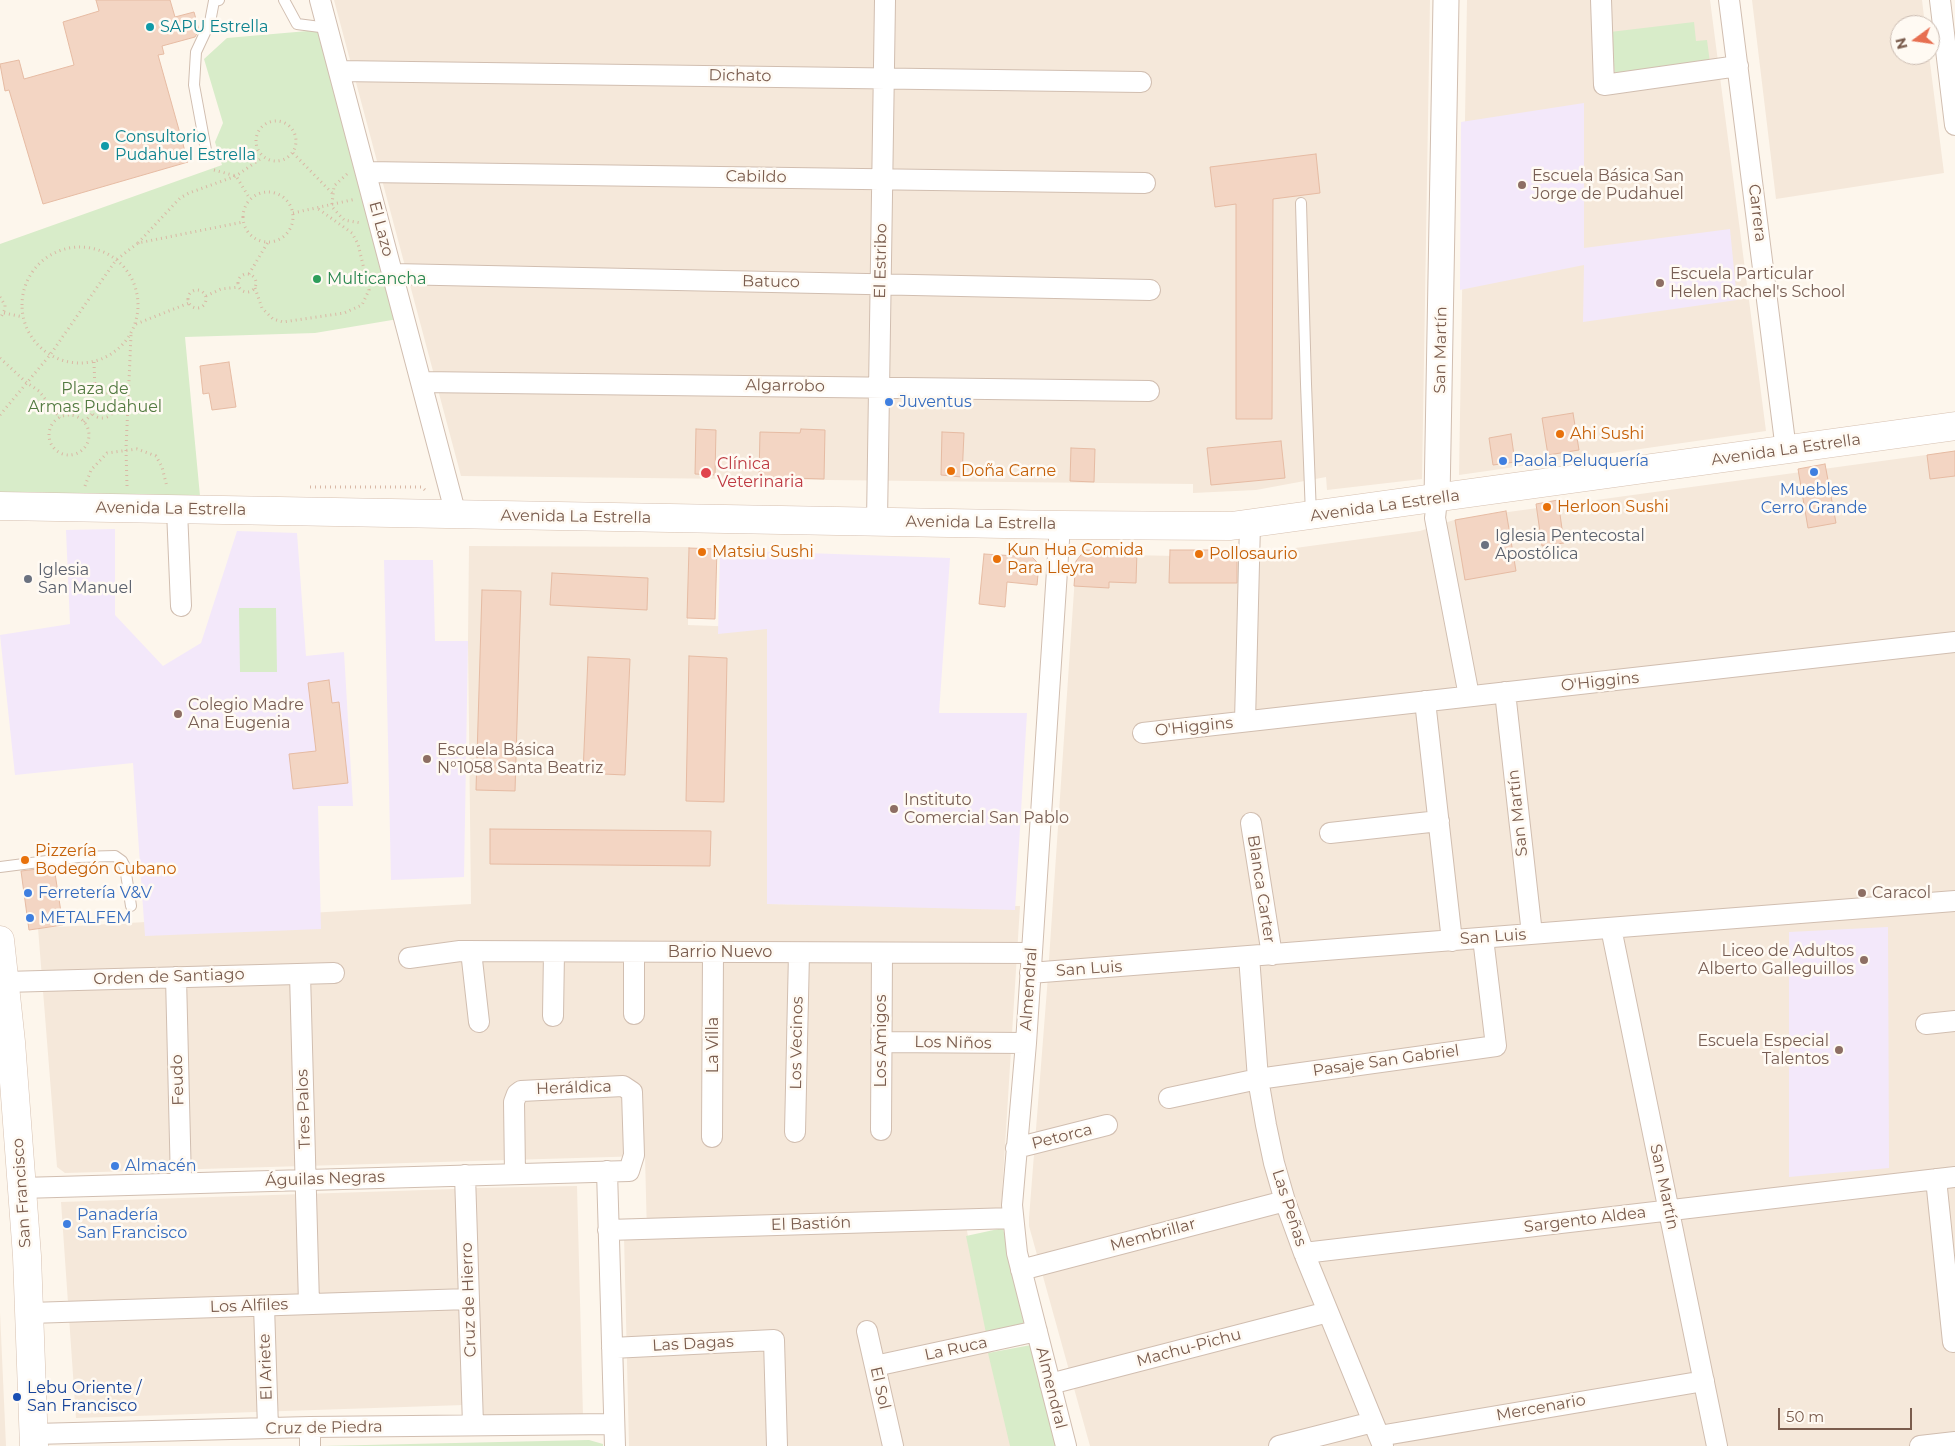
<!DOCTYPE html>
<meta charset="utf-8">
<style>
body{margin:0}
#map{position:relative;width:1955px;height:1446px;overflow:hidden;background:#fdf6ec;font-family:Montserrat,sans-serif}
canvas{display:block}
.north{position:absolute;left:1890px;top:15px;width:50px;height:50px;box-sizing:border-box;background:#fffaf3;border:1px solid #cabbb1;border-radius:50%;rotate:256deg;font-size:14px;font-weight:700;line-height:20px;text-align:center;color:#7a5c4d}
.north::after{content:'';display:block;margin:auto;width:18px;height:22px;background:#e76f51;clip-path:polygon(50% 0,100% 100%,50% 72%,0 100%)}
.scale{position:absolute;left:1778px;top:1408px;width:134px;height:22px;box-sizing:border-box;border:2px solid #7a5c4d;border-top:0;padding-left:6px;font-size:15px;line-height:18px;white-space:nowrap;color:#7a5c4d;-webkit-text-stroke:4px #fffaf3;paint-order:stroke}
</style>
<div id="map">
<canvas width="1955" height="1446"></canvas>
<div class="north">N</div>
<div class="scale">50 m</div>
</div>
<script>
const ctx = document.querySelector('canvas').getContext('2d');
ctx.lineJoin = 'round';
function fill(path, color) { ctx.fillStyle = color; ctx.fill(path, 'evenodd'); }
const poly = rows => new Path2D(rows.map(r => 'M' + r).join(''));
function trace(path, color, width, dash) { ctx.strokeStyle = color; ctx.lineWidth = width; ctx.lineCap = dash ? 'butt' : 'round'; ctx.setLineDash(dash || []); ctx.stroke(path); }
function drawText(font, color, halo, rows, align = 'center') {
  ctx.font = font + ' Montserrat,sans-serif'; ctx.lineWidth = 5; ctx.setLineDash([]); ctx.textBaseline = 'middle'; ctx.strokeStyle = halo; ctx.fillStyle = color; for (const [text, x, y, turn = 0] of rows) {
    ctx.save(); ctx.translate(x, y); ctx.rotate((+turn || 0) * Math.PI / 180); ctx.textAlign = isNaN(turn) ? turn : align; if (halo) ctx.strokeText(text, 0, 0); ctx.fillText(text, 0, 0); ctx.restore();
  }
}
const residential = poly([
 [334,0,1430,0,1422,479,1327,490,1326,477,1256,490,1193,493,1193,484,461,476],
 [1467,0,1710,0,1766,431,1459,475],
 [1752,0,1922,0,1925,25,1900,25,1900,55,1929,55,1944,173,1776,199],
 [1955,451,1955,1446,1090,1446,1029,1226,1029,1218,1047,989,1076,561,1084,554,1222,557,1266,552,1420,531,1457,519],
 [469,546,689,547,688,625,767,628,767,904,1020,906,1001,1210,964,1213,975,1278,1012,1446,629,1446,624,1236,647,1235,645,1156,65,1173,57,1167,38,928,471,904,468,641],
 [577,1186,583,1416,482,1417,473,1188],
 [455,1189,464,1405,76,1418,61,1202],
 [0,1312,6,1446,0,1446]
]);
const education = poly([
 [1584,103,1584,248,1730,229,1737,300,1583,322,1584,265,1460,290,1461,122],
 [115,529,115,615,163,666,201,643,237,531,297,533,306,656,344,652,353,806,318,806,321,929,145,936,133,763,15,775,0,635,70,624,66,530],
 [720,550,950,558,939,713,1027,713,1015,910,767,904,767,629,718,634],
 [384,560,433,560,435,641,468,641,464,877,391,880],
 [1888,927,1889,1168,1789,1177,1789,932]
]);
const green = poly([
 [1694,22,1696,41,1707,40,1710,63,1615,74,1610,32],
 [319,30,398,319,315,333,185,337,200,496,0,492,0,244,222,165,215,142,223,123,204,59,227,38],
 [239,608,276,608,277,672,240,672],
 [1003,1228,1024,1325,986,1333,966,1236],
 [1031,1345,1056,1446,1010,1446,988,1353],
 [589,1440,603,1444,603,1446,321,1446]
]);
const building = poly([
 [96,0,170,0,175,17,194,12,199,30,195,37,162,46,164,54,158,55,188,162,43,204,9,90,5,91,0,64,19,60,24,79,74,65,63,22,99,11,96,0],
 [1316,154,1320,193,1273,199,1272,419,1236,419,1236,204,1215,207,1210,167,1316,154],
 [229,362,236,407,212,410,209,393,203,394,200,366,229,362],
 [1573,413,1579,450,1548,455,1542,418,1573,413],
 [696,429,716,430,715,475,695,474,696,429],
 [801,429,825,430,824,479,759,477,760,432,800,433,801,429],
 [942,432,964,433,962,477,941,475,942,432],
 [1511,434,1515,462,1493,465,1489,438,1511,434],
 [1281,441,1285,478,1211,485,1207,448,1281,441],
 [1071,448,1095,449,1094,482,1070,481,1071,448],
 [1955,451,1955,476,1930,479,1927,455,1955,451],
 [1825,464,1836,523,1808,528,1798,469,1825,464],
 [1558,500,1564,543,1542,546,1536,504,1558,500],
 [1506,511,1516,571,1465,580,1455,520,1506,511],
 [689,548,717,549,715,619,687,618,689,548],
 [1085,550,1137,551,1136,583,1109,582,1109,588,1074,586,1076,561,1085,550],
 [1170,550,1227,550,1237,559,1237,583,1169,583,1170,550],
 [984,554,1032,557,1039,564,1037,585,1007,582,1005,607,979,604,984,554],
 [552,573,648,578,647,610,550,605,552,573],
 [482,590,521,591,515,791,476,790,482,590],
 [689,656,727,658,724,802,686,801,689,656],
 [588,657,630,659,625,775,583,773,588,657],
 [329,680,332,703,339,702,348,783,293,789,289,754,316,751,308,683,329,680],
 [490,829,711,831,710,866,490,864,490,829],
 [54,867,63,925,29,930,21,871,54,867]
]);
const path = poly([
 '256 141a20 20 0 1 1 40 0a20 20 0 1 1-40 0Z',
 [293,153,332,193],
 [214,170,236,176,250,199],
 [347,174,334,186,332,204,333,208,344,220,361,223],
 '243 217a25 25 0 1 1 50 0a25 25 0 1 1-50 0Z',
 [293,213,356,199],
 [138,243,180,198,189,193,236,176,263,157],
 '22 305a58 58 0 1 1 116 0a58 58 0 1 1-116 0Z',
 '238 283a9 9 0 1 1 18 0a9 9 0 1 1-18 0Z',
 [249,274,268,242],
 [255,288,262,308,273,319,283,322,344,313,362,305,369,290,358,244,352,233,317,208],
 '188 299a9 9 0 1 1 18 0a9 9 0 1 1-18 0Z',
 [206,296,221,289,239,287],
 [0,297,5,305,5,309,0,319],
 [4,313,23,317],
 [136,324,189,303],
 [0,358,27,383,39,391,60,418],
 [94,362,95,393],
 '89 405a13 13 0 1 1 26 0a13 13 0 1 1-26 0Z',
 [0,415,50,355,116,260,138,243,243,222],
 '49 435a20 20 0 1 1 40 0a20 20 0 1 1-40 0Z',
 [84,422,92,414],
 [85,486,91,470,107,453,137,449,156,456,162,467,167,487],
 [127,486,126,449,131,335],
 [310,487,422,487,425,490]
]);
const service = poly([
 [284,0,297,24,328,28],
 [206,150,194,85,196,52,210,22,214,1,219,0],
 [1301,203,1306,384,1311,515],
 [0,867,78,857,115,856,122,861,125,867,131,906]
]);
const minor = poly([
 [320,0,456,515],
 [1601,0,1604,85,1738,66],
 [1729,0,1786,450],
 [1940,0,1955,125],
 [339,71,1141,82],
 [366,172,1145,183],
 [393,274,1150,290],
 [421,382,1149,391],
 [1437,499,1435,518,1469,696],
 [177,510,181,606],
 [877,521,885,0],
 [1060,525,1026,1043,1012,1205,1017,1253,1066,1446],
 [1505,692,1532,934],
 [1425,701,1452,941],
 [1245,721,1250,524],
 [1143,733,1955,642],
 [1251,823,1272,955],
 [1330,833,1439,821],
 [1611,928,1717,1446],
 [471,951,479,1022],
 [634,952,634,1014],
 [1249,956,1258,1079,1266,1125,1274,1163,1285,1201,1304,1253,1383,1446],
 [409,958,460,951,1032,953],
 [1030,973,1955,901],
 [300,974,309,1304],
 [176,977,181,1183],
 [5,982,334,973],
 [553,1016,554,952],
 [1926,1024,1955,1021],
 [881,1042,1026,1043],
 [1169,1098,1258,1079,1496,1046,1483,938],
 [881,1130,882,953],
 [795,1132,799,953],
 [712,1137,713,952],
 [1016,1148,1107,1125],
 [607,1171,615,1446],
 [465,1175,473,1425],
 [1936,1179,1953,1342],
 [21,1188,629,1171,634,1155,632,1092,623,1086,521,1091,517,1094,514,1102,515,1173],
 [608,1230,1013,1218],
 [1304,1253,1955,1177],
 [1021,1270,1285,1201],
 [264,1306,268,1428],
 [30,1313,469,1299],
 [867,1331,893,1446],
 [612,1348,774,1340,777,1446],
 [875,1366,1037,1331],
 [1050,1384,1328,1312],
 [310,1427,310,1446],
 [34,1434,310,1427,614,1424],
 [1379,1436,1704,1381],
 [1279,1446,1373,1422],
 [1920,1446,1955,1442]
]);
const tertiary = poly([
 [1437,499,1446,0]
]);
const secondary = poly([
 [0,506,1060,525,1231,526,1955,426],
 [0,940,11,1042,27,1256,34,1446]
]);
const markers = [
 [150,27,5,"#0f9aa8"],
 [105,146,5,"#0f9aa8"],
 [1522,185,5,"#8d6e63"],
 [317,279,5,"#2e9e5b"],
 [1660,283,5,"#8d6e63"],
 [889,402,5,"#3f7fe0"],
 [1560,434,5,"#e8710a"],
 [1503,461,5,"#3f7fe0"],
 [951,471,5,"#e8710a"],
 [1814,472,5,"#3f7fe0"],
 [706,473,6,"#e0444e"],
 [1547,507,5,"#e8710a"],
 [1485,545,5,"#6b7280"],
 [702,552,5,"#e8710a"],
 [1199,554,5,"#e8710a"],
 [997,559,5,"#e8710a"],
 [28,579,5,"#6b7280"],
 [178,714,5,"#8d6e63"],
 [427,759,5,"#8d6e63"],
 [894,809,5,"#8d6e63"],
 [25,860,5,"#e8710a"],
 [28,893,5,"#3f7fe0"],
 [1862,893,5,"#8d6e63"],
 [30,918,5,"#3f7fe0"],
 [1864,960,5,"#8d6e63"],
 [1839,1050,5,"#8d6e63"],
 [115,1166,5,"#3f7fe0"],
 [67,1224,5,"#3f7fe0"],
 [17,1397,5,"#1a4fb4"]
];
const cultureNames = [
 ["SAPU Estrella",160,27],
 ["Consultorio",115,137],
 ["Pudahuel Estrella",115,155]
];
const streetNames = [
 ["Dichato",740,76,1],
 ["Cabildo",756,177,1],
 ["Carrera",1757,213,83],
 ["El Lazo",381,229,75],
 ["El Estribo",881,261,-89],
 ["Batuco",771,282,1],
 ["San Martín",1441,350,-89],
 ["Algarrobo",785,386,1],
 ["Avenida La Estrella",1786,450,-8],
 ["Avenida La Estrella",1385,506,-8],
 ["Avenida La Estrella",171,509,1],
 ["Avenida La Estrella",576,517,1],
 ["Avenida La Estrella",981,523,1],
 ["O'Higgins",1600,682,-6],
 ["O'Higgins",1194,727,-6],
 ["San Martín",1518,813,-96],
 ["Blanca Carter",1261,889,81],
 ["San Luis",1493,937,-4],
 ["Barrio Nuevo",720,952],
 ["San Luis",1089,969,-4],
 ["Orden de Santiago",169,977,-2],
 ["Almendral",1029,989,-86],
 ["Los Amigos",881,1041,-90],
 ["Los Vecinos",797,1043,-89],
 ["Los Niños",953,1043,1],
 ["La Villa",713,1045,-90],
 ["Pasaje San Gabriel",1386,1061,-8],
 ["Feudo",178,1080,-92],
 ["Heráldica",574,1088,-2],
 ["Tres Palos",304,1109,-92],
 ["Petorca",1062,1137,-14],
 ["Águilas Negras",325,1179,-2],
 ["San Martín",1664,1187,78],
 ["San Francisco",22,1193,-94],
 ["Las Peñas",1289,1208,72],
 ["Sargento Aldea",1585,1220,-7],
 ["El Bastión",811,1224,-2],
 ["Membrillar",1153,1235,-15],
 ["Cruz de Hierro",469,1300,-92],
 ["Los Alfiles",249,1306,-2],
 ["Las Dagas",693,1344,-3],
 ["Machu-Pichu",1189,1348,-15],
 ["La Ruca",956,1349,-12],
 ["El Ariete",266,1367,-92],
 ["El Sol",880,1388,77],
 ["Almendral",1051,1388,76],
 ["Mercenario",1541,1408,-10],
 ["Cruz de Piedra",324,1428,-1]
];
const educationNames = [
 ["Escuela Básica San",1532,176],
 ["Jorge de Pudahuel",1532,194],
 ["Escuela Particular",1670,274],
 ["Helen Rachel's School",1670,292],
 ["Colegio Madre",188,705],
 ["Ana Eugenia",188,723],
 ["Escuela Básica",437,750],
 ["N°1058 Santa Beatriz",437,768],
 ["Instituto",904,800],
 ["Comercial San Pablo",904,818],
 ["Caracol",1872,893],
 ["Liceo de Adultos",1854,951,"right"],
 ["Alberto Galleguillos",1854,969,"right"],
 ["Escuela Especial",1829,1041,"right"],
 ["Talentos",1829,1059,"right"]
];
const leisureNames = [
 ["Multicancha",327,279]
];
const parkNames = [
 ["Plaza de",95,389],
 ["Armas Pudahuel",95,407]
];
const shopNames = [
 ["Juventus",899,402],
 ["Paola Peluquería",1513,461],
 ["Muebles",1814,490,"center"],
 ["Cerro Grande",1814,508,"center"],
 ["Ferretería V&V",38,893],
 ["METALFEM",40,918],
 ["Almacén",125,1166],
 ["Panadería",77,1215],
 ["San Francisco",77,1233]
];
const foodNames = [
 ["Ahi Sushi",1570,434],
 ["Doña Carne",961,471],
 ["Herloon Sushi",1557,507],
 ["Kun Hua Comida",1007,550],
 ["Para Lleyra",1007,568],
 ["Matsiu Sushi",712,552],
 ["Pollosaurio",1209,554],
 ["Pizzería",35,851],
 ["Bodegón Cubano",35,869]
];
const healthNames = [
 ["Clínica",717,464],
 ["Veterinaria",717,482]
];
const worshipNames = [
 ["Iglesia Pentecostal",1495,536],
 ["Apostólica",1495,554],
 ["Iglesia",38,570],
 ["San Manuel",38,588]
];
const transitNames = [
 ["Lebu Oriente /",27,1388],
 ["San Francisco",27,1406]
];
fill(residential, '#f5e8da');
fill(education, '#f3e8fa');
fill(green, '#d8ecc9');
fill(building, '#f3d5c3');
trace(building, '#e6bba3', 1);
trace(service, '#d1beb0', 12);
trace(minor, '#d1beb0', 22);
trace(tertiary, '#d1beb0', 27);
trace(secondary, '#d6c0b0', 29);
trace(path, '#d9b8a5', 3, [1, 4]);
trace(service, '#fff', 10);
trace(minor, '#fff', 20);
trace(tertiary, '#fff', 25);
trace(secondary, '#fff', 28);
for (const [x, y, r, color] of markers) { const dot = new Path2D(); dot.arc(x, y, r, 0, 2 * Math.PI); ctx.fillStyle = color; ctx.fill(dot); trace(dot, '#fffaf3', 2); }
drawText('16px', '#0d838f', '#fffaf3', cultureNames, 'left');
drawText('16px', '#7a5c4d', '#fffaf3', streetNames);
drawText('16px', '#785e54', '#fffaf3', educationNames, 'left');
drawText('16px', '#27864d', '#fffaf3', leisureNames, 'left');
drawText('16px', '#537a41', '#fffaf3', parkNames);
drawText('16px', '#366cbe', '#fffaf3', shopNames, 'left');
drawText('16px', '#c56008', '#fffaf3', foodNames, 'left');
drawText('16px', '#be3a42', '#fffaf3', healthNames, 'left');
drawText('16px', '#5b616d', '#fffaf3', worshipNames, 'left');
drawText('16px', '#164399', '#fffaf3', transitNames, 'left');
</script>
